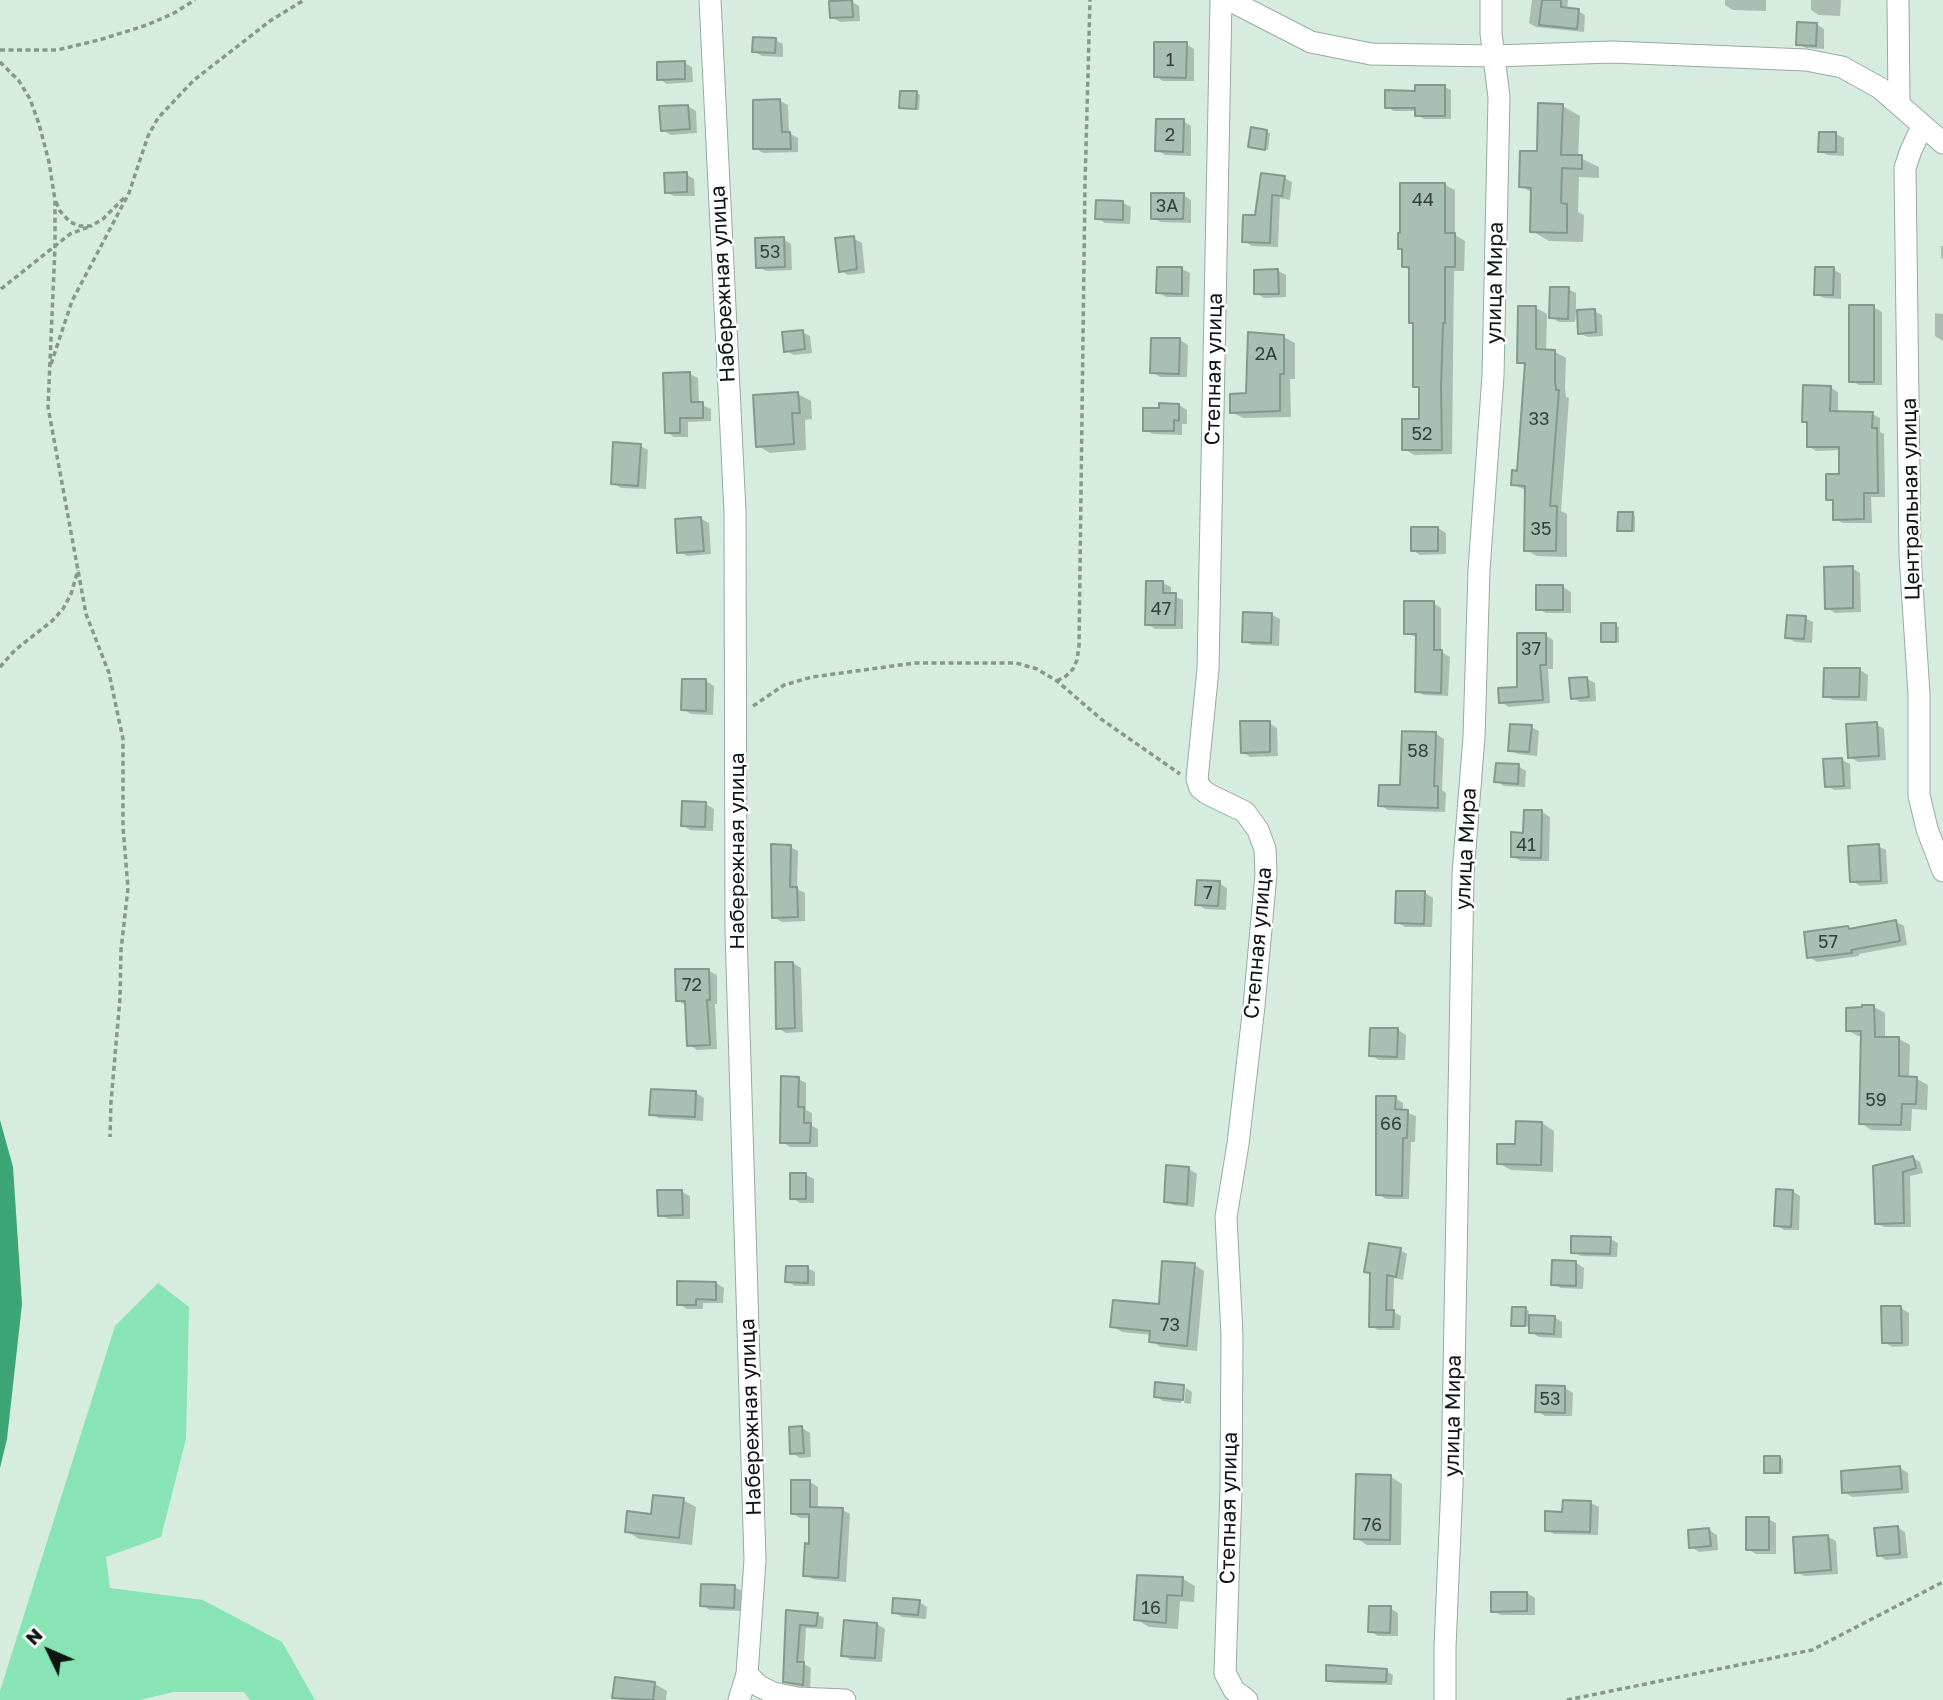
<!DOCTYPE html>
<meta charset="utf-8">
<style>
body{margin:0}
#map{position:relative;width:1943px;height:1700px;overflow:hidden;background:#d6ecdf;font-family:"Golos Text",sans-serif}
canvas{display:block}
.north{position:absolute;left:14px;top:1616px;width:70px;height:70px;-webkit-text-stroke:5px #fff;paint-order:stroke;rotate:314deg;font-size:19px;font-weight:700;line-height:28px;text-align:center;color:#0e1612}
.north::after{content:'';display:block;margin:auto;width:24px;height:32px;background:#0e1612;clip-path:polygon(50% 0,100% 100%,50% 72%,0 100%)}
</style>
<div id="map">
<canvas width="1943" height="1700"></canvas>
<div class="north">N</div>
</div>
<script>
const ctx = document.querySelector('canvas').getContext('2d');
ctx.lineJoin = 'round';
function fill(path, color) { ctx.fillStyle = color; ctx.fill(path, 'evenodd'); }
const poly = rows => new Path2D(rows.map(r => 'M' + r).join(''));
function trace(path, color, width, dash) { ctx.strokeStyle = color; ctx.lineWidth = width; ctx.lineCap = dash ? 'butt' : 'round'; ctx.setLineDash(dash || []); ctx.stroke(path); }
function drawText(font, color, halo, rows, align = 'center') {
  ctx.font = font + ' "Golos Text",sans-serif'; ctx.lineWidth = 5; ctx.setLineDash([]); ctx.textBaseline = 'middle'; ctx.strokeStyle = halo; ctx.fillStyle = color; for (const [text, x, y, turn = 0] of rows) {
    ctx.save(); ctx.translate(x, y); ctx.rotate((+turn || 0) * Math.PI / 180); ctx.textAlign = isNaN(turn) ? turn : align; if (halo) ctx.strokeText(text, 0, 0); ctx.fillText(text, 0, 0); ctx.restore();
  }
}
const green = poly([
 [158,1283,189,1307,186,1439,161,1537,106,1557,110,1588,203,1600,282,1642,315,1700,250,1700,244,1692,173,1692,140,1700,0,1700,0,1691,115,1326]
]);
const water = poly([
 [0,1120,13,1167,22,1304,7,1439,0,1468]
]);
const shadow = poly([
 [1532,0,1568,0,1567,9,1578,11,1585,15,1584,32,1536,27,1529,23],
 [1725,0,1766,0,1766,11,1733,10,1725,5],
 [1811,0,1841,0,1840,16,1819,15,1811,10],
 [851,1,859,6,860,21,840,22,832,17],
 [1816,24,1824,29,1824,49,1806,48,1798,44],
 [775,40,783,44,783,57,762,56,754,51],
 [1186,44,1194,49,1194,81,1163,81,1155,76],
 [684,63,692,67,693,82,667,84,659,79],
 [1444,87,1451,90,1451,119,1424,119,1417,115,1417,111,1394,111,1387,107,1417,92],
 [917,93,920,95,919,110,901,107],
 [780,101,788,105,789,133,798,138,798,152,763,153,755,148],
 [688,106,696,111,697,133,671,135,662,130],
 [1563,106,1580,116,1578,157,1599,167,1599,178,1579,177,1578,212,1584,215,1583,242,1549,241,1532,231,1533,193,1521,186],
 [1183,121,1191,126,1191,156,1165,155,1157,150],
 [1252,129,1270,133,1268,150,1250,147],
 [1836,134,1844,138,1844,156,1828,155,1820,151],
 [686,174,694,179,695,196,674,196,666,192],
 [1284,178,1292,182,1290,200,1280,198,1278,247,1252,246,1244,241,1256,217],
 [1445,185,1455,190,1455,235,1465,241,1464,271,1454,271,1452,454,1414,455,1404,449,1421,421,1421,390,1414,386,1414,325,1410,322,1410,270,1403,266],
 [1183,195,1191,200,1191,223,1161,222,1153,218],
 [1123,203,1131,207,1130,224,1105,223,1097,218],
 [853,238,862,243,865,273,848,275,840,270],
 [783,239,791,244,792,270,766,271,758,266],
 [1941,246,1943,246,1943,259,1941,258],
 [1182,269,1190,273,1189,297,1166,297,1158,292],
 [1833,269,1841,274,1841,299,1824,298,1816,294],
 [1278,271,1286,275,1286,297,1264,298,1256,293],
 [1568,289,1576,293,1576,312,1594,311,1602,315,1603,336,1588,337,1579,333,1578,313,1576,313,1575,322,1559,322,1551,317],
 [1873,307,1882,312,1882,385,1859,385,1851,380],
 [1536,308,1547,314,1546,352,1555,352,1566,358,1565,388,1566,397,1569,398,1561,511,1567,514,1567,557,1537,556,1526,550,1527,491,1512,484,1519,472,1526,366,1519,362],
 [1935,313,1943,314,1943,341,1935,336],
 [802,332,810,336,812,353,794,355,786,351],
 [1284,337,1295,343,1295,379,1290,379,1291,417,1243,418,1232,412,1248,395],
 [1180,340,1188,345,1187,377,1160,377,1152,372],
 [690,374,698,378,699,404,711,409,711,421,688,422,688,437,674,437,666,432],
 [1831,388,1838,392,1838,413,1872,414,1880,418,1880,432,1884,434,1885,497,1871,497,1872,523,1843,523,1835,519,1835,503,1828,499,1841,475,1840,450,1816,451,1809,446,1808,424,1804,421],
 [798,394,811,401,812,419,805,420,806,450,770,453,758,446],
 [1179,405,1187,410,1187,424,1182,424,1182,435,1153,434,1145,430,1160,410],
 [640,446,648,450,646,489,621,488,613,483],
 [1632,514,1635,516,1635,532,1619,530],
 [701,519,709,523,711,554,687,556,679,551],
 [1438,528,1446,533,1446,554,1420,555,1412,550],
 [1852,568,1860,573,1861,612,1835,613,1827,608],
 [1163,583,1171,587,1171,595,1183,600,1183,629,1155,629,1147,624],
 [1563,587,1571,592,1571,613,1546,613,1538,609],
 [1433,603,1441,608,1441,652,1450,657,1448,696,1424,695,1416,691,1418,638,1406,633],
 [1271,614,1280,619,1279,646,1252,645,1244,641],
 [1805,618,1813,622,1812,643,1795,642,1787,637],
 [1603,624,1619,627,1619,643,1603,641],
 [1545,635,1553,640,1553,669,1548,669,1550,703,1509,707,1501,702,1519,689],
 [1860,670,1868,675,1867,701,1833,700,1825,696],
 [1587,679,1595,683,1596,701,1580,702,1572,697],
 [706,681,714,686,713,715,691,714,683,709],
 [1269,723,1277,728,1278,756,1250,757,1242,752],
 [1876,724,1884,729,1886,760,1858,762,1850,757],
 [1531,727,1539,731,1537,756,1518,754,1510,750],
 [1436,734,1444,739,1442,790,1446,793,1445,812,1388,810,1380,805,1402,787],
 [1842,760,1850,764,1851,789,1835,790,1827,786],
 [1518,766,1526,771,1525,787,1504,786,1496,781],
 [706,804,714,809,713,831,690,830,682,825],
 [1542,812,1550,817,1549,861,1521,861,1512,856,1525,834],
 [1878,846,1886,850,1888,884,1860,886,1852,881],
 [790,847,798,851,797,889,805,893,805,921,782,922,774,917],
 [1219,883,1227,888,1226,910,1205,909,1197,904],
 [1425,893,1433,898,1432,927,1405,927,1397,922],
 [1896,922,1904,926,1907,945,1859,954,1859,956,1817,962,1809,957,1848,928,1852,930],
 [793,963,801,968,803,1032,786,1033,778,1028],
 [709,971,717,975,717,1004,715,1004,717,1049,697,1050,689,1045,685,1005,677,1000],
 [1874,1007,1885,1013,1885,1039,1899,1039,1910,1045,1909,1078,1917,1079,1928,1085,1927,1110,1912,1109,1911,1131,1871,1130,1861,1123,1863,1036,1858,1036,1847,1030],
 [1372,1029,1398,1030,1406,1035,1405,1060,1379,1060,1371,1055],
 [798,1079,806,1083,806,1110,812,1113,812,1126,818,1129,818,1147,790,1147,782,1142],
 [696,1093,704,1098,703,1121,659,1118,651,1114],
 [1395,1098,1403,1103,1403,1111,1416,1116,1415,1142,1411,1142,1409,1199,1386,1199,1378,1194],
 [1542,1123,1554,1131,1553,1172,1511,1170,1498,1163],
 [1912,1157,1920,1162,1923,1173,1910,1176,1911,1227,1884,1227,1876,1223,1875,1167],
 [1168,1167,1189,1169,1197,1174,1194,1207,1173,1205,1165,1201],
 [806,1175,814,1179,814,1203,800,1203,792,1198],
 [1792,1191,1800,1196,1799,1230,1784,1230,1776,1225],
 [682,1192,690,1196,690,1219,668,1219,660,1215],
 [1610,1239,1618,1243,1617,1257,1581,1256,1573,1252],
 [1400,1250,1407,1254,1403,1280,1394,1278,1393,1312,1401,1316,1400,1330,1378,1330,1371,1326,1372,1275,1366,1271],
 [1576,1263,1584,1268,1583,1289,1561,1288,1553,1284],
 [1194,1265,1204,1271,1197,1351,1161,1347,1151,1341,1152,1335,1122,1332,1112,1326,1160,1306],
 [807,1268,815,1272,815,1286,795,1286,787,1281],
 [716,1283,724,1288,723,1303,703,1303,703,1309,687,1309,679,1304],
 [1901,1308,1909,1313,1909,1346,1892,1347,1884,1342],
 [1525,1309,1529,1311,1528,1317,1554,1317,1562,1322,1562,1338,1539,1337,1531,1332,1531,1327,1513,1325],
 [1184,1387,1181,1403,1163,1401,1155,1396],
 [1186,1388,1192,1392,1191,1404,1184,1403],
 [1565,1388,1573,1393,1572,1416,1545,1416,1537,1411],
 [802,1428,810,1433,811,1457,800,1458,792,1453],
 [1780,1457,1783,1459,1783,1474,1766,1472],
 [1900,1468,1908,1473,1909,1493,1852,1497,1844,1492],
 [1391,1477,1402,1484,1401,1545,1367,1545,1356,1538],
 [810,1482,818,1487,818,1509,842,1510,850,1514,846,1582,813,1579,805,1575,811,1546,811,1518,800,1518,792,1513],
 [683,1500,696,1507,692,1545,639,1539,627,1531],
 [1591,1503,1599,1507,1598,1535,1554,1534,1546,1530,1564,1513],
 [1768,1519,1776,1523,1776,1554,1756,1554,1748,1549],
 [1897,1527,1905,1532,1908,1558,1886,1560,1878,1555],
 [1709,1530,1717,1535,1718,1550,1699,1552,1691,1547],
 [1828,1537,1836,1541,1838,1574,1805,1576,1796,1572],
 [1183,1579,1195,1586,1194,1602,1180,1601,1178,1629,1149,1627,1136,1619],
 [734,1587,742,1591,741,1611,710,1610,702,1605],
 [1527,1593,1535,1598,1535,1615,1501,1615,1493,1611],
 [919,1602,927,1607,926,1619,902,1617,894,1612],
 [1390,1608,1398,1613,1398,1636,1378,1636,1370,1631],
 [787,1612,817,1614,824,1618,823,1629,806,1628,804,1664,811,1668,810,1688,792,1685,784,1681],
 [877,1624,885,1629,882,1662,851,1660,843,1655],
 [1386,1671,1393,1675,1392,1685,1334,1683,1327,1680],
 [655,1684,667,1691,666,1700,620,1700,614,1697]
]);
const building = poly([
 [852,0,853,17,830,18,829,1,852,0],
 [1542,0,1561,0,1561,7,1579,9,1577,29,1539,25,1542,0],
 [1797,22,1817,23,1816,46,1796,45,1797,22],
 [753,37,776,38,775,53,752,52,753,37],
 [1154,42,1187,42,1186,78,1154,77,1154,42],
 [685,61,685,79,657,80,657,62,685,61],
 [1415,85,1445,85,1445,116,1415,116,1415,108,1385,108,1385,90,1415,91,1415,85],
 [900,91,917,91,916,109,899,108,900,91],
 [780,99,782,132,790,132,791,149,753,149,753,100,780,99],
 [1538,103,1563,104,1561,155,1582,155,1582,169,1562,168,1561,203,1567,204,1567,233,1530,232,1531,188,1519,187,1520,151,1537,151,1538,103],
 [688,105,690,129,661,131,659,106,688,105],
 [1156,119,1184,119,1183,152,1155,151,1156,119],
 [1251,127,1267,130,1265,150,1248,147,1251,127],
 [1819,132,1836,132,1836,152,1818,152,1819,132],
 [687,172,687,192,665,193,664,173,687,172],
 [1261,173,1285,176,1282,196,1272,195,1270,243,1242,242,1243,215,1255,215,1261,173],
 [1400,183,1445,183,1445,233,1455,233,1455,267,1445,267,1445,323,1443,323,1441,387,1442,450,1402,450,1402,419,1419,419,1419,387,1413,387,1413,323,1409,323,1409,267,1402,267,1402,249,1398,249,1398,233,1400,233,1400,183],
 [1151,193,1184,193,1183,219,1151,219,1151,193],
 [1096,200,1123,201,1123,220,1095,219,1096,200],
 [854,236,857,269,839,272,835,238,854,236],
 [784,237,785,267,756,268,755,238,784,237],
 [1157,267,1182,267,1182,294,1156,293,1157,267],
 [1815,267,1834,267,1833,295,1814,295,1815,267],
 [1278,269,1279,294,1254,294,1254,270,1278,269],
 [1550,287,1569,287,1568,319,1549,318,1550,287],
 [1849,305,1874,305,1874,382,1849,382,1849,305],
 [1518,306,1536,306,1536,349,1555,350,1555,381,1556,390,1559,390,1550,506,1557,506,1556,551,1524,551,1525,486,1511,485,1512,470,1517,471,1525,363,1517,363,1518,306],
 [1595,309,1596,332,1578,334,1577,310,1595,309],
 [803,330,805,349,784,352,782,332,803,330],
 [1248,332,1284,335,1284,374,1280,374,1280,411,1230,413,1230,394,1246,393,1248,332],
 [1151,338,1180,338,1179,374,1150,373,1151,338],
 [690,372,691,402,703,402,703,418,680,418,680,433,665,433,663,373,690,372],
 [1803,385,1831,386,1830,411,1873,412,1872,428,1877,428,1878,493,1864,493,1864,519,1833,520,1833,500,1826,500,1826,474,1839,474,1839,447,1807,447,1807,422,1802,422,1803,385],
 [798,392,800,413,792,413,794,444,756,447,753,395,798,392],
 [1159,403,1179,404,1179,421,1174,420,1174,431,1143,431,1143,408,1159,408,1159,403],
 [613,442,641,444,638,486,611,484,613,442],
 [1618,512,1633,512,1632,531,1617,531,1618,512],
 [701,517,704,551,677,553,675,519,701,517],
 [1411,527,1438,527,1438,551,1411,551,1411,527],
 [1853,566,1853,608,1825,609,1824,567,1853,566],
 [1146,581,1163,581,1163,593,1176,593,1175,625,1145,625,1146,581],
 [1536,585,1563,585,1563,610,1536,610,1536,585],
 [1404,601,1434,601,1434,650,1442,650,1441,693,1415,692,1416,634,1404,634,1404,601],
 [1243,612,1272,613,1271,643,1242,642,1243,612],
 [1787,615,1806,616,1804,639,1785,638,1787,615],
 [1601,623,1616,623,1616,642,1601,642,1601,623],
 [1517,633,1546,633,1546,665,1540,665,1543,700,1499,703,1498,688,1517,687,1517,633],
 [1824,668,1860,668,1859,697,1823,697,1824,668],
 [1587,677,1589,697,1571,699,1569,678,1587,677],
 [682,679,706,679,706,711,681,710,682,679],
 [1240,721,1270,721,1270,752,1241,753,1240,721],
 [1877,722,1879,756,1848,758,1846,724,1877,722],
 [1510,724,1532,725,1529,752,1508,751,1510,724],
 [1402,731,1436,732,1434,786,1438,786,1438,808,1378,806,1379,785,1400,785,1402,731],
 [1842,758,1844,786,1825,787,1823,759,1842,758],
 [1496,763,1519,764,1518,784,1494,782,1496,763],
 [682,801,706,802,705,827,681,826,682,801],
 [1524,810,1542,810,1541,858,1511,857,1511,832,1523,833,1524,810],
 [771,844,791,845,790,887,797,887,798,917,772,918,771,844],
 [1879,844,1881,881,1850,882,1848,846,1879,844],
 [1197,880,1220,881,1218,906,1195,905,1197,880],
 [1396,891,1425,891,1424,924,1395,923,1396,891],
 [1896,920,1900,941,1851,950,1852,953,1807,958,1804,932,1848,926,1849,929,1896,920],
 [775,962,793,962,795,1028,776,1029,775,962],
 [675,969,709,969,710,1000,707,1000,710,1045,687,1046,685,1001,676,1001,675,969],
 [1862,1005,1874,1005,1875,1037,1899,1037,1899,1076,1917,1077,1916,1104,1902,1104,1901,1125,1859,1124,1861,1031,1846,1031,1846,1008,1862,1007,1862,1005],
 [1370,1028,1398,1028,1397,1057,1369,1056,1370,1028],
 [781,1076,799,1077,798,1107,804,1107,804,1123,811,1123,810,1143,780,1143,781,1076],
 [651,1089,696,1091,695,1117,649,1115,651,1089],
 [1376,1096,1396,1096,1395,1109,1408,1110,1407,1138,1403,1138,1402,1196,1376,1195,1376,1096],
 [1516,1121,1542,1122,1541,1165,1497,1164,1497,1144,1515,1144,1516,1121],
 [1913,1156,1916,1168,1903,1172,1904,1223,1875,1224,1873,1166,1913,1156],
 [1166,1165,1189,1167,1187,1204,1164,1202,1166,1165],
 [790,1173,806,1173,806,1199,790,1199,790,1173],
 [1776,1189,1793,1190,1791,1227,1774,1226,1776,1189],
 [657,1190,682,1190,683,1215,658,1216,657,1190],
 [1571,1236,1611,1237,1610,1254,1571,1253,1571,1236],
 [1369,1243,1401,1248,1396,1277,1387,1275,1386,1310,1394,1310,1393,1327,1369,1327,1370,1273,1364,1272,1369,1243],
 [1552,1260,1576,1261,1576,1286,1551,1285,1552,1260],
 [1162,1261,1195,1263,1187,1346,1149,1342,1150,1331,1110,1327,1113,1300,1159,1304,1162,1261],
 [786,1266,808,1266,808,1283,785,1282,786,1266],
 [677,1281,716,1282,716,1300,696,1299,696,1305,677,1305,677,1281],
 [1881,1306,1901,1306,1902,1343,1882,1343,1881,1306],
 [1512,1307,1526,1307,1525,1326,1511,1326,1512,1307],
 [1529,1315,1555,1316,1554,1334,1529,1333,1529,1315],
 [1155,1382,1184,1385,1183,1400,1154,1397,1155,1382],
 [1536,1385,1565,1386,1565,1413,1535,1412,1536,1385],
 [802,1426,804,1453,790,1454,789,1427,802,1426],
 [1764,1456,1780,1456,1780,1473,1764,1473,1764,1456],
 [1900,1466,1902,1489,1842,1493,1841,1471,1900,1466],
 [1356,1474,1391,1475,1390,1540,1354,1539,1356,1474],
 [791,1480,810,1480,810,1507,843,1508,838,1578,803,1576,805,1543,809,1544,809,1514,791,1514,791,1480],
 [653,1495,684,1498,679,1538,625,1532,627,1511,651,1514,653,1495],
 [1563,1500,1591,1501,1590,1532,1545,1531,1545,1511,1562,1512,1563,1500],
 [1746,1517,1769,1517,1769,1550,1746,1550,1746,1517],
 [1898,1526,1900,1554,1877,1556,1874,1528,1898,1526],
 [1709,1528,1711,1546,1689,1548,1688,1530,1709,1528],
 [1828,1535,1831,1570,1795,1573,1793,1537,1828,1535],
 [1137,1575,1183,1577,1182,1596,1167,1595,1166,1623,1134,1620,1137,1575],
 [701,1584,735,1585,734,1608,700,1606,701,1584],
 [1491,1592,1527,1592,1527,1611,1491,1612,1491,1592],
 [893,1598,920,1600,918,1615,892,1613,893,1598],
 [1369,1606,1391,1606,1390,1633,1368,1632,1369,1606],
 [786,1610,818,1613,816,1626,800,1625,797,1662,804,1662,803,1685,783,1682,786,1610],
 [844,1620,877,1623,875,1658,841,1656,844,1620],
 [1326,1665,1387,1669,1386,1682,1326,1681,1326,1665],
 [615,1677,655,1682,653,1700,612,1698,615,1677]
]);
const path = poly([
 [0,50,57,50,99,40,147,25,174,13,195,0],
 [0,62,19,81,30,99,39,124,49,162,55,200,55,247,48,407,86,614,109,673,123,739,123,827,128,888,121,950,120,998,111,1102,110,1137],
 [56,202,60,211,70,222,80,226,91,226,103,219,126,196],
 [1,289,70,234,91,226],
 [51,364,72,301,129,193,148,136,158,118,194,80,270,21,304,0],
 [0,667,15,650,52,621,63,609,71,594,78,570],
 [1057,681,1066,676,1073,669,1077,660,1079,646,1085,184,1090,0],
 [753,706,784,685,812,677,915,663,1016,663,1037,669,1057,681,1101,719,1180,774],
 [1567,1700,1812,1650,1943,1582]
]);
const minor = poly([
 [710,0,735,512,736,931,755,1560,747,1674,739,1700],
 [1221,0,1208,669,1197,779,1200,788,1208,794,1245,812,1258,830,1265,849,1266,874,1254,1006,1238,1144,1226,1217,1232,1335,1231,1489,1225,1673,1234,1690,1247,1700],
 [1229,0,1311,42,1371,54,1494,56,1612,52,1806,60,1842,67,1880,88,1943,143],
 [1898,0,1899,104],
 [1922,127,1911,150,1905,168,1910,555,1919,694,1919,795,1927,829,1943,871],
 [747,1674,759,1686,773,1693,797,1698,845,1700],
 [1445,1700,1445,1647,1452,1484,1463,874,1474,737,1479,570,1493,376,1499,97,1491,33,1491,0]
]);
const numberNames = [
 ["1",1170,60],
 ["2",1170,135],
 ["44",1423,200],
 ["3А",1167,206],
 ["53",770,252],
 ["2А",1266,354],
 ["33",1539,419],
 ["52",1422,434],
 ["35",1541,529],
 ["47",1161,609],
 ["37",1531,649],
 ["58",1418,751],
 ["41",1526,845],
 ["7",1208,893],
 ["57",1828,942],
 ["72",692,985],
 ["59",1876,1100],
 ["66",1391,1124],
 ["73",1170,1325],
 ["53",1550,1399],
 ["76",1372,1525],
 ["16",1151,1608]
];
const streetNames = [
 ["улица Мира",1495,283,-89],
 ["Набережная улица",723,284,-93],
 ["Степная улица",1214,369,-89],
 ["Центральная улица",1911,499,-91],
 ["улица Мира",1466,849,-87],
 ["Набережная улица",737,851,-90],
 ["Степная улица",1258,943,-85],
 ["улица Мира",1453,1416,-89],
 ["Набережная улица",751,1417,-92],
 ["Степная улица",1229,1508,-89]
];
fill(green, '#88e4b5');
fill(water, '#3ca475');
fill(shadow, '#0003');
fill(building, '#aabfb3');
trace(building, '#84988d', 2);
trace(minor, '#97ab9f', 23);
trace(path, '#86978d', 3.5, [5, 3.5]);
trace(minor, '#fff', 21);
drawText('18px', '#35403a', null, numberNames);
drawText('21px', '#0e1612', '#fff', streetNames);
</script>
